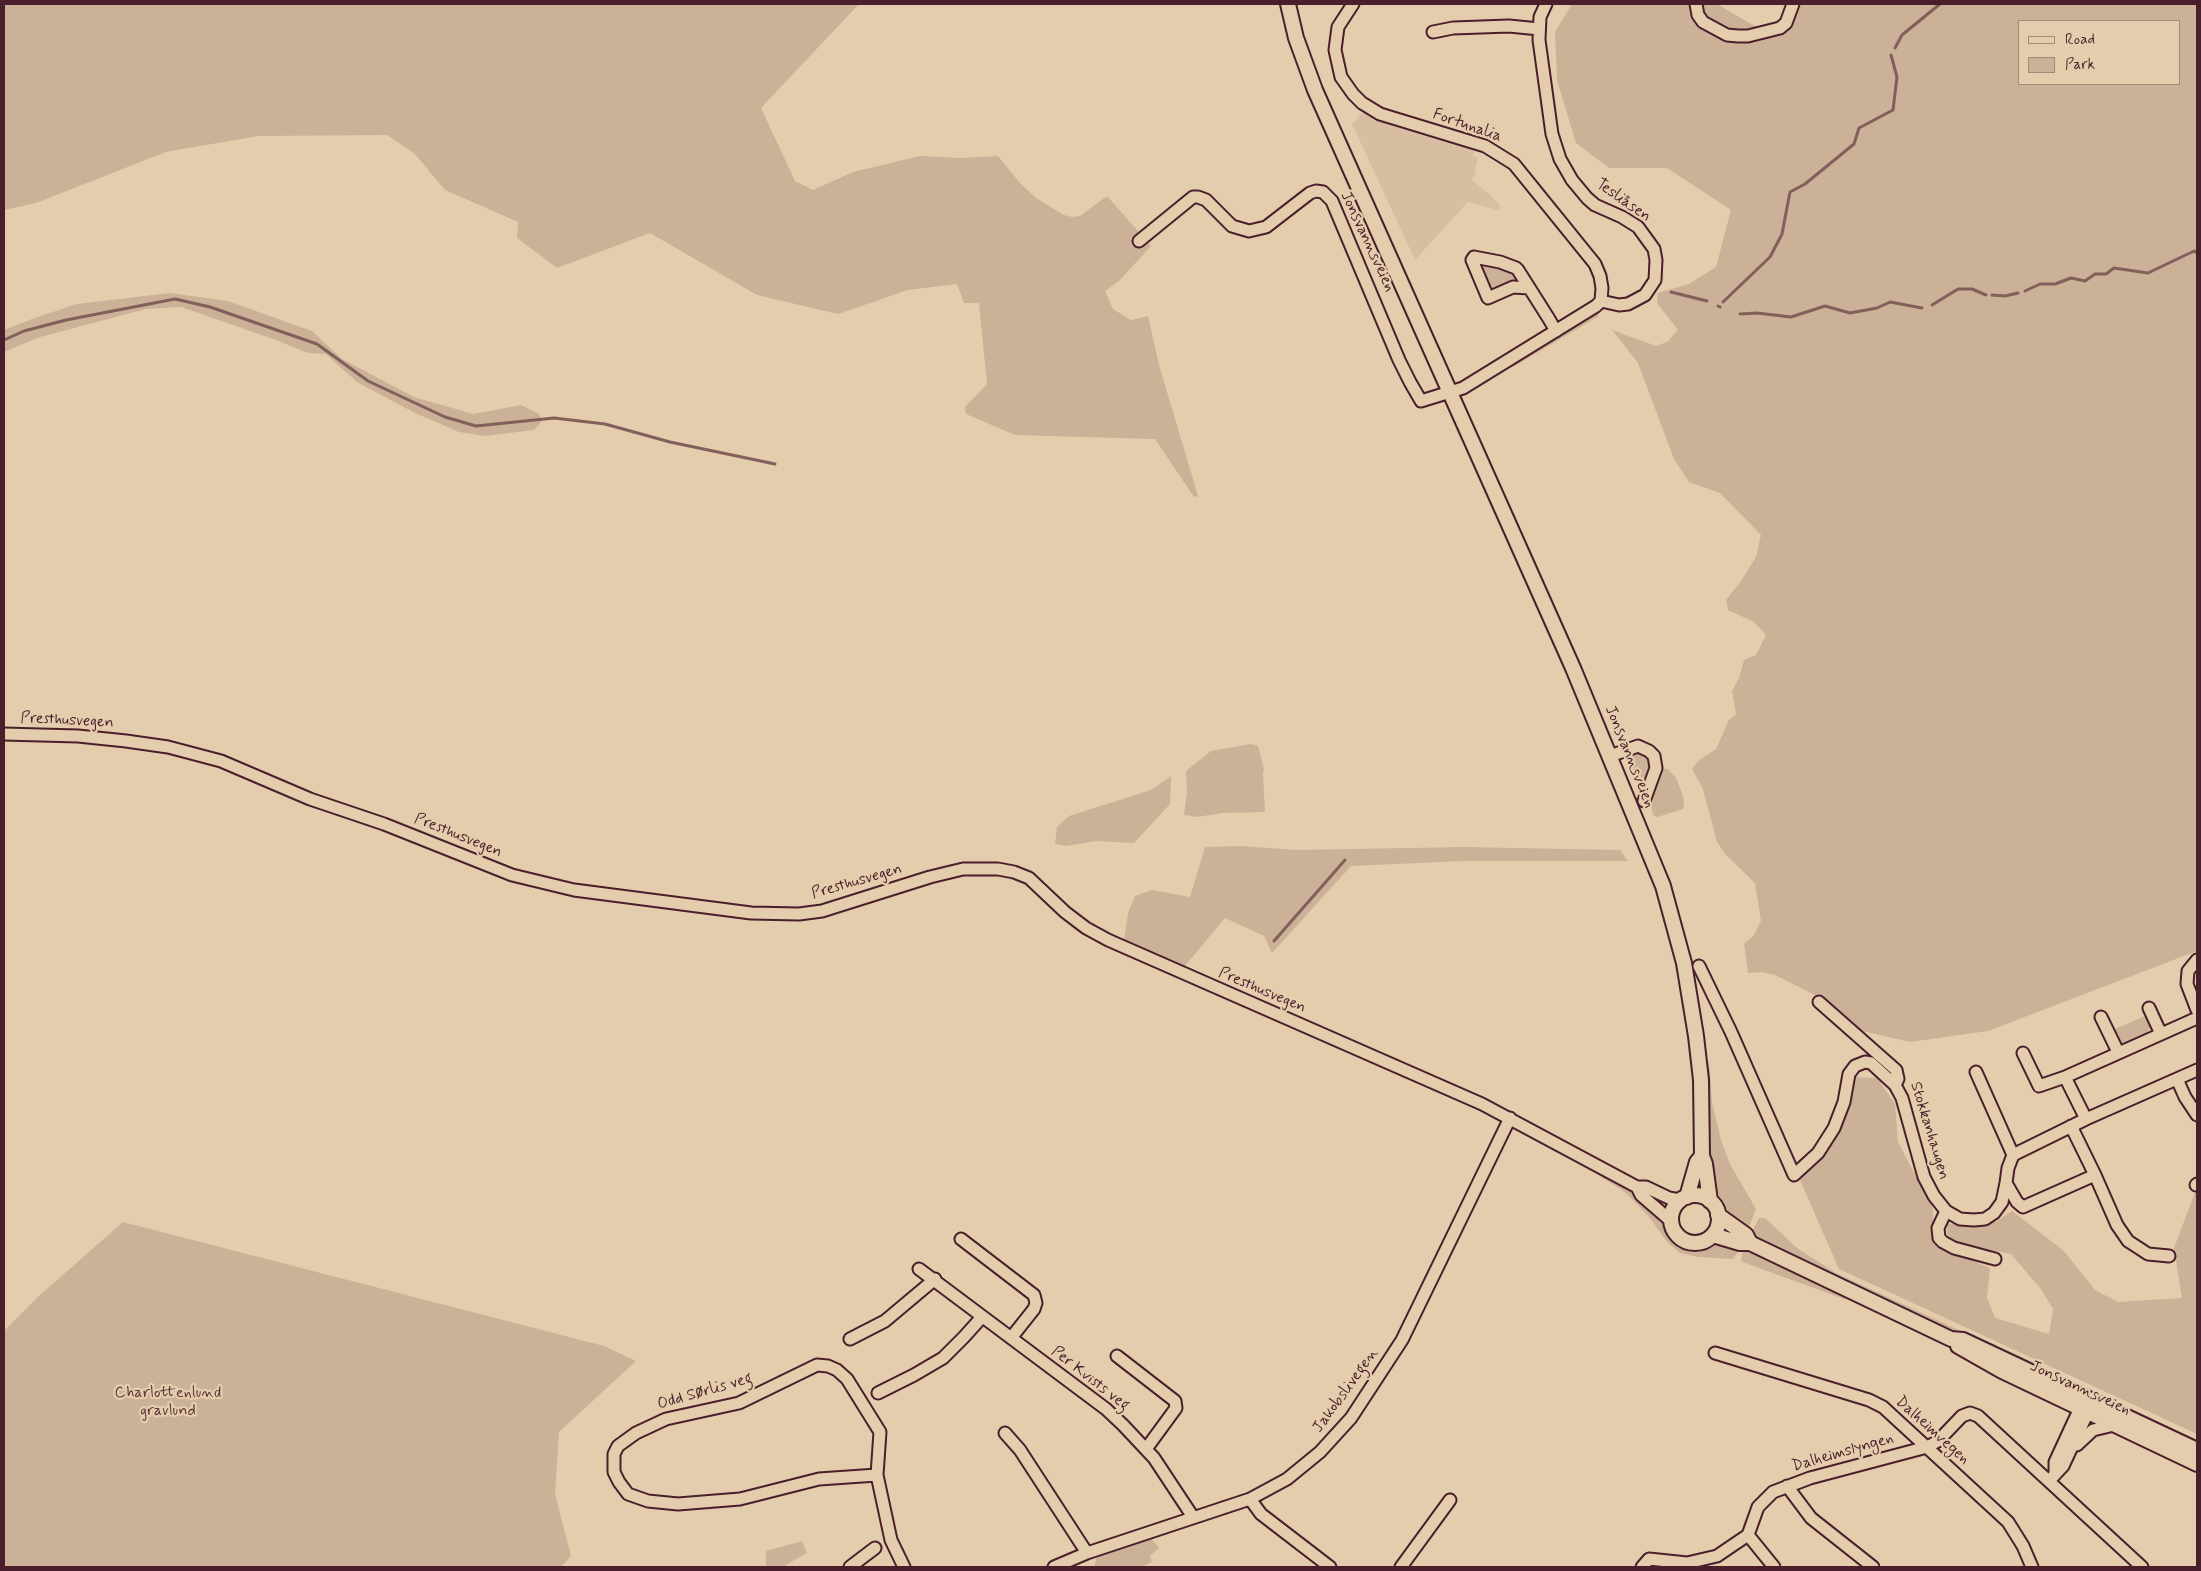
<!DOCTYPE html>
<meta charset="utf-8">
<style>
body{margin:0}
#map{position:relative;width:2201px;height:1571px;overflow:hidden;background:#e4cdad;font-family:Mynerve,sans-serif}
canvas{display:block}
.frame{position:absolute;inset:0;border:5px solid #4a1f2b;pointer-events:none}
.legend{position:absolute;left:2018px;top:20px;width:162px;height:65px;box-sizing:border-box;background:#e4cdad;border:1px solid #a68779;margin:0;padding:6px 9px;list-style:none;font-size:15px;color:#4a1f2b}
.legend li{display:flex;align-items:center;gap:10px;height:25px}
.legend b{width:25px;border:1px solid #a68779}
</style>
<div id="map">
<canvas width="2201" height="1571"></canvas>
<div class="frame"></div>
<ul class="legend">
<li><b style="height:6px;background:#e4cdad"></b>Road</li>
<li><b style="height:14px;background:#cbb198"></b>Park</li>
</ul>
</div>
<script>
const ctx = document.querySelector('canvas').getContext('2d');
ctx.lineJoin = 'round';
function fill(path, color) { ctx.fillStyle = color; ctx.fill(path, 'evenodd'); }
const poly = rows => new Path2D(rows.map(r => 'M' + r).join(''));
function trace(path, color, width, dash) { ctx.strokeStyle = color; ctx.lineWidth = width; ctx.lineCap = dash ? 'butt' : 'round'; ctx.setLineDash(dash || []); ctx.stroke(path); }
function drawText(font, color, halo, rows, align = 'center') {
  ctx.font = font + ' Mynerve,sans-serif'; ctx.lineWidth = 4.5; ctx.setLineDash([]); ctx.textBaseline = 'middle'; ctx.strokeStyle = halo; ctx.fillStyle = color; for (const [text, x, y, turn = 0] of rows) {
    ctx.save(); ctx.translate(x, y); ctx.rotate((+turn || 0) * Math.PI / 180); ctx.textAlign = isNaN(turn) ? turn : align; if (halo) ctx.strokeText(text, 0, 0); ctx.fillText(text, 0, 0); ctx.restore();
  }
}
const built = poly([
 [1363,112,1395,127,1474,151,1473,156,1478,157,1475,170,1476,171,1472,180,1490,195,1501,206,1498,210,1468,202,1415,260,1352,124]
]);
const green = poly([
 [4,4,859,4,761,108,795,181,813,190,853,172,920,156,960,158,998,156,1020,183,1036,198,1064,215,1072,217,1080,216,1107,196,1151,246,1119,281,1105,291,1113,309,1131,320,1148,316,1159,365,1198,496,1194,497,1155,439,1015,435,966,414,965,407,987,384,979,303,964,303,957,284,908,290,838,314,757,295,650,233,557,268,517,238,518,222,445,190,414,153,387,135,258,136,166,152,36,203,4,210],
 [1572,4,1717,4,1770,35,1802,4,2197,4,2197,951,1988,1031,1910,1042,1854,1029,1813,994,1775,975,1761,972,1748,973,1744,944,1754,935,1761,921,1755,883,1725,854,1717,842,1703,789,1692,769,1699,760,1716,749,1729,720,1736,714,1732,691,1739,678,1744,660,1756,655,1766,635,1754,622,1728,610,1726,600,1741,581,1756,557,1761,535,1720,493,1689,482,1674,459,1638,363,1612,330,1656,346,1667,342,1678,330,1657,303,1658,293,1689,284,1716,267,1731,210,1667,168,1609,168,1576,143,1557,80,1555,32],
 [2020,21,2180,21,2180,84,2020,84],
 [1481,260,1509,269,1522,281,1492,292,1478,264],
 [170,293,228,301,312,331,342,359,414,397,473,414,521,405,539,414,542,421,534,430,485,436,459,432,415,413,357,382,326,354,308,353,276,340,181,307,146,309,40,337,4,352,4,330,32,319,77,304],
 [1597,312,1599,316,1513,367,1512,364],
 [1251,744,1258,746,1264,769,1263,774,1265,812,1223,813,1197,817,1184,815,1187,792,1186,771,1211,751],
 [1644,751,1653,764,1641,792,1626,755,1628,753],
 [1663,769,1668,769,1676,778,1683,796,1684,806,1683,809,1657,817,1653,815,1650,800,1659,775],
 [1171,776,1170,804,1134,843,1096,841,1066,846,1055,844,1057,827,1069,816,1151,790],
 [1241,846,1296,850,1464,847,1620,850,1628,861,1464,861,1351,866,1272,953,1264,936,1225,918,1184,967,1124,941,1128,913,1135,896,1152,890,1190,897,1205,847],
 [2145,1016,2150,1027,2147,1034,2124,1044,2118,1043,2113,1030],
 [1709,1059,1712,1102,1721,1140,1730,1164,1756,1209,1748,1230,1752,1232,1759,1218,1765,1218,1797,1248,1836,1273,2197,1441,2197,1446,1761,1241,1752,1235,1725,1208,1712,1181,1709,1167,1707,1085],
 [1855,1077,1877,1078,1895,1104,1898,1142,1933,1209,1933,1244,1990,1268,1987,1297,1995,1318,2049,1334,2053,1309,2041,1289,2011,1254,1951,1242,1947,1233,1948,1224,1996,1222,2012,1211,2064,1251,2095,1290,2118,1302,2182,1298,2174,1248,2197,1187,2197,1434,1839,1269,1800,1180,1829,1147,1843,1120],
 [1593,1172,1615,1181,1638,1196,1658,1217,1671,1239,1681,1247,1696,1251,1723,1244,1746,1249,1833,1289,1847,1300,1745,1263,1741,1261,1743,1251,1739,1250,1733,1259,1698,1257,1680,1253,1667,1242,1650,1218,1632,1199,1622,1190],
 [123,1222,604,1346,636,1361,559,1432,555,1494,571,1556,561,1567,4,1567,4,1331,40,1295],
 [1151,1538,1159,1548,1150,1556,1152,1562,1141,1567,1094,1567,1097,1557],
 [802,1541,807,1553,782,1567,766,1567,766,1551]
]);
const stream = poly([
 [1895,48,1902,35,1940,4],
 [2025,291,2040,284,2055,284,2071,278,2085,281,2095,274,2106,274,2114,268,2148,273,2194,251,2197,253],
 [1671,292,1707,301],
 [1992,295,2005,296,2018,293],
 [1723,302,1770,257,1782,234,1790,192,1805,184,1854,144,1859,128,1893,110,1897,77,1891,55],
 [1932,305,1958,289,1972,289,1986,295],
 [1718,306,1720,307],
 [1740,314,1757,313,1791,317,1825,306,1850,313,1877,308,1890,302,1922,308],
 [4,340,24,331,66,320,175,299,210,307,317,344,368,381,445,417,476,426,554,418,605,424,670,442,775,464],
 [1274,941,1345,860]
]);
const minor = poly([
 [1546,4,1540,17,1539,40,1552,134,1560,159,1572,180,1587,198,1595,205,1622,217,1638,227,1654,249,1656,260,1655,280,1645,295,1628,304,1619,305,1601,301],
 [1696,4,1698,15,1703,22,1727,35,1738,36,1748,36,1780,28,1786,23,1793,4],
 [1433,32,1453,28,1509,26,1539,29],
 [1139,241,1193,197,1198,197,1206,200,1232,226,1249,231,1266,227,1310,193,1316,191,1323,192,1332,201,1399,360,1410,382,1421,401,1463,388,1596,306,1601,301,1602,288,1600,276,1595,264,1514,164,1485,146,1380,114,1362,103,1353,94,1341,77,1335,50,1338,27,1353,4],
 [1529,288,1513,287,1488,298,1472,260,1474,257,1500,262,1516,268,1518,270,1549,319,1556,331],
 [4,734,78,736,126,741,168,747,221,761,310,799,384,824,512,875,574,890,751,913,799,914,822,911,930,877,963,869,998,869,1014,872,1029,878,1065,912,1086,928,1108,940,1482,1104,1637,1187,1646,1187,1669,1198,1680,1200],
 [1610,756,1638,746,1649,751,1654,756,1656,768,1644,801],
 [2197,960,2188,971,2187,984,2197,1010],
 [1699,966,1731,1032,1794,1175,1818,1153,1834,1128,1844,1102,1849,1074,1855,1066,1865,1062,1871,1063,1895,1085],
 [1819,1002,1896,1070,1898,1079,1895,1085,1902,1098,1924,1177,1934,1196,1946,1211,1960,1219,1974,1220,1985,1219,1994,1213,2002,1202,2006,1183],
 [2149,1008,2161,1034],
 [2101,1017,2118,1052],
 [2023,1053,2039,1086,2065,1077,2086,1119],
 [1976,1072,2013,1155,2086,1119,2197,1070],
 [2065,1077,2197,1018],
 [2177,1079,2185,1097,2197,1115],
 [2013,1155,2008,1168,2006,1183,2017,1202,2023,1207,2095,1175,2071,1126],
 [2095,1175,2117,1225,2128,1241,2148,1254,2169,1256],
 [2196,1185,2197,1184],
 [1637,1187,1641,1195,1671,1221],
 [1946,1211,1938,1228,1939,1238,1943,1242,1954,1248,1995,1259],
 [961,1239,1034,1295,1036,1303,1034,1309,1011,1338],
 [919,1269,1106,1409,1123,1425,1154,1458,1193,1517],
 [850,1339,885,1321,935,1279],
 [1715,1353,1869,1400,1883,1407,2008,1522,2023,1546,2032,1567],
 [1117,1356,1175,1401,1176,1408,1146,1449],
 [878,1393,914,1375,943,1358,964,1337,982,1317],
 [1005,1433,1020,1450,1087,1553],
 [2077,1445,2093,1430,2114,1425],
 [2055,1474,2055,1462,2080,1408,2086,1401],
 [877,1475,819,1479,740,1499,678,1504,648,1501,628,1494,619,1482,614,1472,614,1454,618,1446,636,1433,666,1419,739,1403,817,1365,828,1366,837,1370,847,1379,880,1432,877,1475,891,1540,904,1567],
 [2049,1481,2063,1466,2088,1412,2088,1405],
 [1787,1486,1811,1518,1873,1567],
 [1250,1499,1261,1514,1330,1567],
 [1748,1535,1774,1567],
 [850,1567,875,1548],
 [1054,1567,1087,1553,1250,1499,1287,1479,1320,1452,1351,1418,1402,1340,1510,1118],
 [1401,1567,1450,1500],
 [1642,1567,1649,1559,1687,1563,1717,1556,1748,1535,1758,1507,1773,1492,1810,1478,1927,1447,1938,1441,1962,1416,1970,1413,1978,1416,2142,1567]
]);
const major = poly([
 [1288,4,1296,38,1315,90,1573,668,1663,886,1684,963,1696,1036,1701,1080,1702,1156,1705,1164,1710,1201],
 '1671 1219a24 24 0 1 1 48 0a24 24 0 1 1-48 0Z',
 [1687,1197,1697,1162,1702,1156],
 [1718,1215,1746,1235,1750,1243],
 [1713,1235,1740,1243,1750,1243,1951,1339,1963,1340,2197,1450],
 [1958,1346,2002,1371,2197,1464]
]);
const streetNames = [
 ["Fortunalia",1467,126,19],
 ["Tesliåsen",1623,201,35],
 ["Jonsvannsveien",1367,242,65],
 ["Presthusvegen",67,721,3],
 ["Jonsvannsveien",1629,757,68],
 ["Presthusvegen",458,836,22],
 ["Presthusvegen",857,882,-16],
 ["Presthusvegen",1262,991,23],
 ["Stokkanhaugen",1929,1131,73],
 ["Per Kvists veg",1090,1379,38],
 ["Jonsvannsveien",2080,1389,25],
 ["Jakobslivegen",1346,1391,-54],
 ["Odd Sørlis veg",705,1392,-16],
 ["Dalheimvegen",1932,1431,42],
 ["Dalheimslyngen",1843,1453,-16]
];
const parkNames = [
 ["Charlottenlund",168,1394],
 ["gravlund",168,1412]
];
fill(built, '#d7bea2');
fill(green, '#cbb198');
trace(stream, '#825f5a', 3);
trace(minor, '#4a1f2b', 15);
trace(major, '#4a1f2b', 18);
trace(minor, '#e4cdad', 11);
trace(major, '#e4cdad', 14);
drawText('16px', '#4a1f2b', '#e4cdad', streetNames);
drawText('16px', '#5d353b', '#e4cdad', parkNames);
</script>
